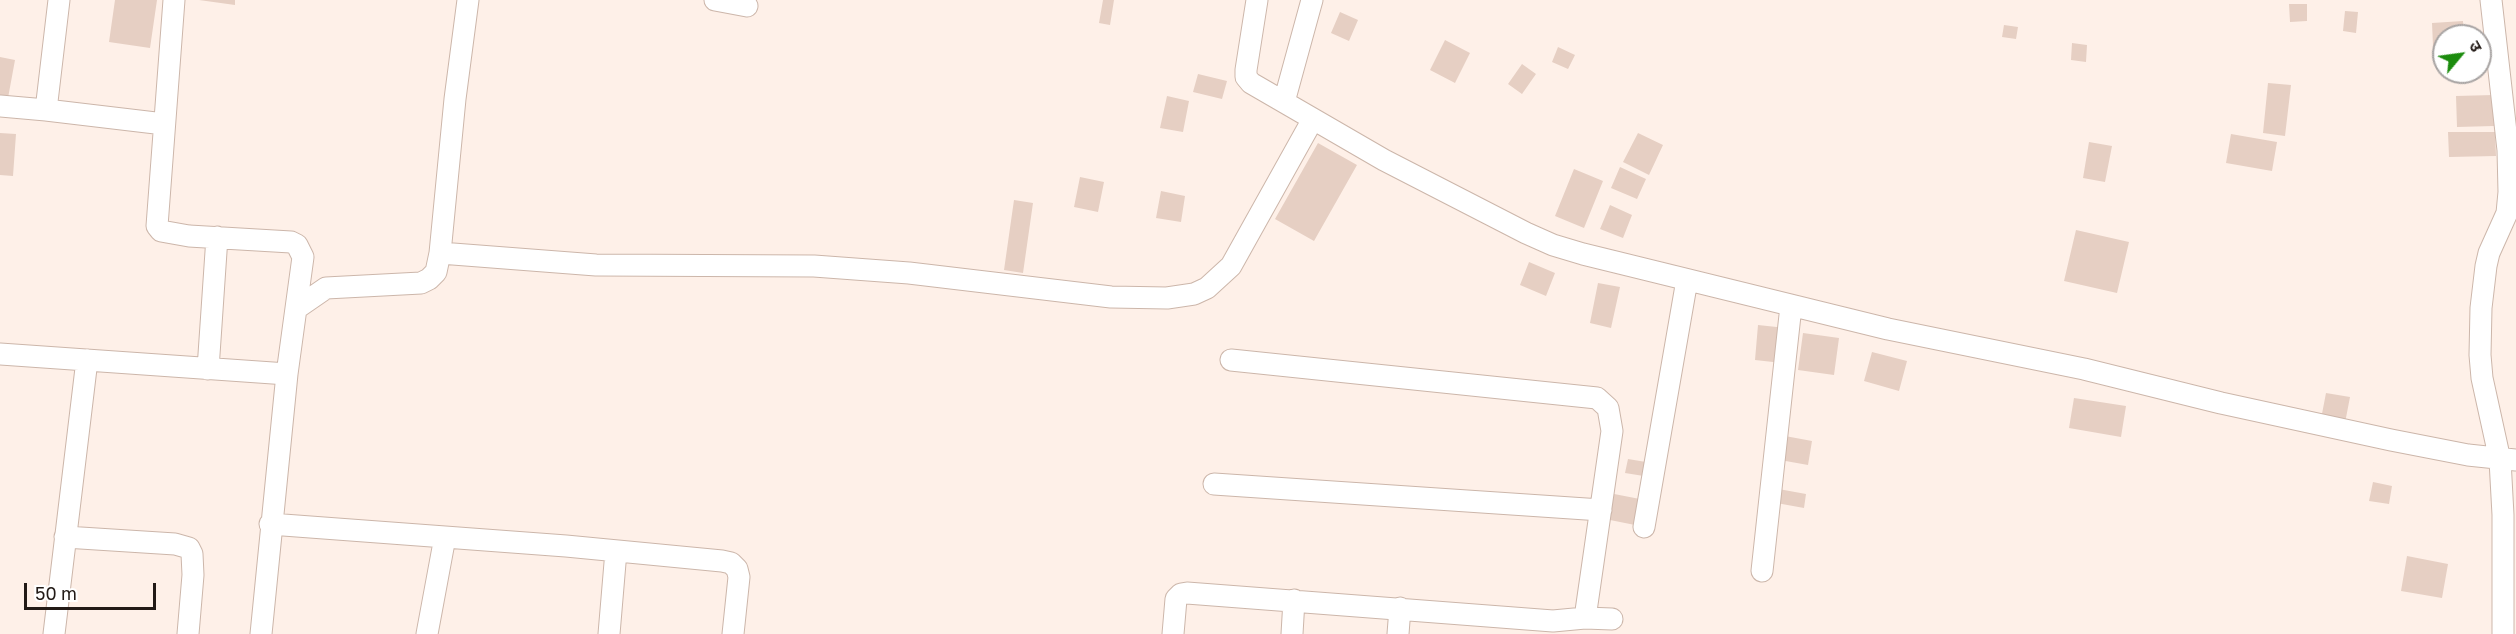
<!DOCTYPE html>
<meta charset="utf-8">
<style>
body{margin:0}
#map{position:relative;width:2516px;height:634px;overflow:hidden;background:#fef0e8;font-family:"Golos Text","Noto Sans Devanagari",sans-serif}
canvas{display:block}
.north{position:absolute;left:2432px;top:24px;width:60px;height:60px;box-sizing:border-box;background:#fff;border:2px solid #a7a3a2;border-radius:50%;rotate:61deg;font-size:16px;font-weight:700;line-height:24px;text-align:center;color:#221a16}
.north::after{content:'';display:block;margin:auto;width:21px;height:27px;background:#1c8c0e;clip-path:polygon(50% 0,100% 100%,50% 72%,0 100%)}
.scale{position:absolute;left:24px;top:583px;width:132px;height:27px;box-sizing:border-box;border:3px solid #221a16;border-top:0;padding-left:8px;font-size:18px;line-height:21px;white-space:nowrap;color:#221a16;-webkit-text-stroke:4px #fff;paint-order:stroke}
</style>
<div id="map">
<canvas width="2516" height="634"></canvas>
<div class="north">उ</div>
<div class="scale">50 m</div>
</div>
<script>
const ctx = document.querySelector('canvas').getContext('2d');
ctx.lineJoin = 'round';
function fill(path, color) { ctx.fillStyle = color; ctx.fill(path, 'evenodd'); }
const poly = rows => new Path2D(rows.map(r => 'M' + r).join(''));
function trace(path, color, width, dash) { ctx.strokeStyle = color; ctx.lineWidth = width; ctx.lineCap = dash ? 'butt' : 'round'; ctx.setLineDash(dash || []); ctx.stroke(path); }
const building = poly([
 [115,0,157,0,150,48,109,42],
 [199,0,235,0,235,5],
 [1103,0,1114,0,1110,25,1099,23],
 [2289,4,2307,4,2307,21,2290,22],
 [2345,11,2358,12,2356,33,2343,31],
 [1340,12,1358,20,1349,41,1331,33],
 [2463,21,2464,36,2444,36,2444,45,2433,46,2432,23],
 [2004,25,2018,27,2016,39,2002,37],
 [1445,40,1470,53,1455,83,1430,70],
 [2072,43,2087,45,2086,62,2071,60],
 [1558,47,1575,55,1568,69,1552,62],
 [0,57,15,60,8,98,0,97],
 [1522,64,1536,74,1522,94,1508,84],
 [1198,74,1227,81,1222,99,1193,92],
 [2268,83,2291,85,2285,136,2263,133],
 [2493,95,2494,126,2457,127,2456,96],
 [1167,96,1189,101,1183,132,1160,128],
 [2448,132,2495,132,2496,156,2449,157],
 [0,133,16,134,13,176,0,175],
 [1638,133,1663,145,1649,175,1623,162],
 [2231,134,2277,142,2272,171,2226,163],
 [2089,142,2112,146,2105,182,2083,178],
 [1318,143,1357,165,1314,241,1275,219],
 [1620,167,1646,179,1637,199,1611,188],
 [1574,169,1603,181,1584,228,1555,216],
 [1080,177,1104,182,1098,212,1074,207],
 [1161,191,1185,196,1181,222,1156,218],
 [1014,200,1033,203,1023,273,1004,270],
 [1610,205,1632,215,1623,238,1600,229],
 [2076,230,2129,242,2117,293,2064,281],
 [1529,262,1555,273,1546,296,1520,285],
 [1598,283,1620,287,1611,328,1590,323],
 [1758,325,1786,328,1782,363,1755,360],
 [1803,333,1839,338,1834,375,1798,370],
 [1872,352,1907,361,1899,391,1864,381],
 [2326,393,2350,397,2345,423,2321,419],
 [2074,398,2126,406,2121,437,2069,428],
 [1785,436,1812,441,1808,465,1780,460],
 [1628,459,1652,463,1650,477,1625,473],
 [2373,482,2392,486,2389,504,2369,501],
 [1773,488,1806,494,1804,508,1771,502],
 [1609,493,1645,500,1640,526,1605,519],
 [2407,556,2448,564,2442,598,2401,591]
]);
const minor = poly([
 [59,0,46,110,164,124],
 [174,0,157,226,161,231,189,236,291,242,297,245,303,257,287,374,261,634],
 [715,0,747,6],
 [1257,0,1246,70,1246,77,1251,83,1384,160,1526,233,1553,245,1583,254,1888,329,2084,369,2221,403,2391,440,2468,455,2516,460],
 [2491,0,2508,150,2509,192,2507,213,2489,253,2486,266,2481,308,2480,355,2482,378,2500,460,2503,515,2503,634],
 [1284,102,1312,0],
 [0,106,46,110],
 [440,253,596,265,814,266,909,273,1111,297,1167,298,1194,294,1207,288,1231,266,1313,119],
 [297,308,326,288,421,283,429,279,436,272,440,253,455,99,468,0],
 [0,354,287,374],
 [1231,360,1597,398,1608,408,1612,431,1585,618],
 [208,369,217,237],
 [1214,484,1601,510],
 [270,524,566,546,722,561,731,563,737,569,739,577,733,634],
 [1644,527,1687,280],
 [65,537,175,544,189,548,192,554,193,575,188,634],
 [1762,571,1791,306],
 [54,634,87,360],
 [427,634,445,537],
 [609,634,616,551],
 [1173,634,1176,599,1181,594,1187,593,1553,621,1585,618,1612,619],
 [1292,634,1294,600],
 [1398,634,1400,608]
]);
fill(building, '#e6cfc3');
trace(minor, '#ccb6aa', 23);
trace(minor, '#fff', 21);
</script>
